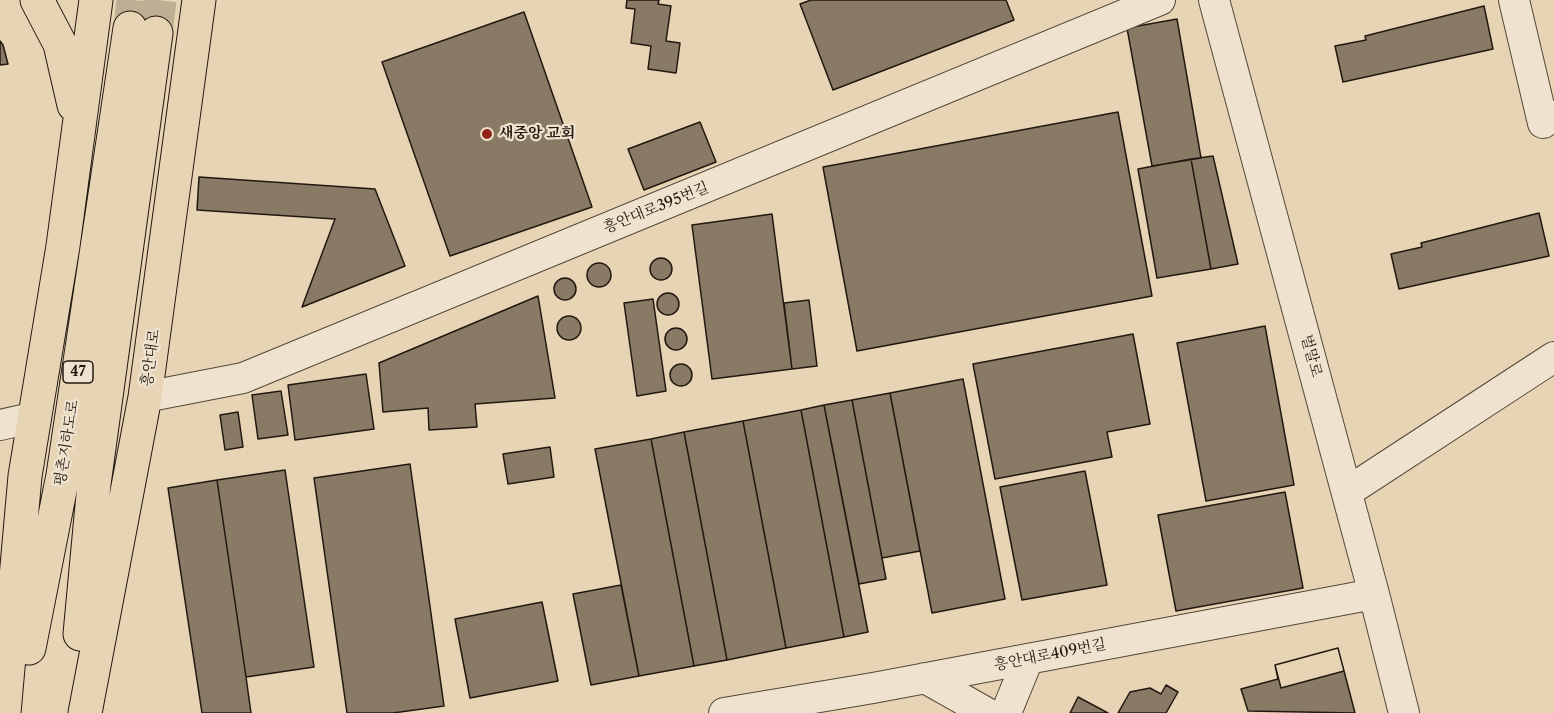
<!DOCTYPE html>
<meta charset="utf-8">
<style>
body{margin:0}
canvas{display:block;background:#e7d4b5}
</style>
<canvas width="1554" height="713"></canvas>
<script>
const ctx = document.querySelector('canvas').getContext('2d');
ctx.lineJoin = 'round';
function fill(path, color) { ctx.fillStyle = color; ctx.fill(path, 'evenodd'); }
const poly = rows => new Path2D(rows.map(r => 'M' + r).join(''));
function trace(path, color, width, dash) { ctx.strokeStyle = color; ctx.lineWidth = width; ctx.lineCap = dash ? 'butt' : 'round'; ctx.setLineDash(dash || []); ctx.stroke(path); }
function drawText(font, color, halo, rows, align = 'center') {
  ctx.font = font + ' "Libre Caslon Text","Noto Serif KR",serif'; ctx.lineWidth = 4.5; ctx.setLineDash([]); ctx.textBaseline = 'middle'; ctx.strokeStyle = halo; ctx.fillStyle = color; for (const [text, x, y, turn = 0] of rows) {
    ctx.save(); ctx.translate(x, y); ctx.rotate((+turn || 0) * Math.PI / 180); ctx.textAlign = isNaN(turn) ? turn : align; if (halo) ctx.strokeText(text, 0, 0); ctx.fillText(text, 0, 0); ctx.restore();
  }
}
const building = poly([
 [627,0,659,0,658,4,671,6,666,41,680,43,676,73,648,69,651,46,631,43,635,9,626,8,627,0],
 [811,0,1006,0,1014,20,833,90,800,4,811,0],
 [1484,6,1493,49,1343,82,1335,46,1366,40,1365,36,1484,6],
 [524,12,592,207,450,256,382,62,524,12],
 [1177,19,1201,158,1152,166,1127,28,1177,19],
 [0,41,3,45,8,64,0,65,0,41],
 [1118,112,1152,296,857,351,823,167,1118,112],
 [700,122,716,162,644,190,628,149,700,122],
 [1213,156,1238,264,1211,269,1191,159,1213,156],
 [1191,159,1211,269,1157,278,1138,169,1191,159],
 [199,177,375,189,405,266,302,307,335,219,197,210,199,177],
 [1539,213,1549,256,1399,289,1391,254,1422,247,1421,243,1539,213],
 [772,214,792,369,712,379,692,225,772,214],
 '650 269a11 11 0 1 1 22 0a11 11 0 1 1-22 0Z',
 '587 275a12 12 0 1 1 24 0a12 12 0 1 1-24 0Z',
 '554 289a11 11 0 1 1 22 0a11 11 0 1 1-22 0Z',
 '657 304a11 11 0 1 1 22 0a11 11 0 1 1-22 0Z',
 [538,296,555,398,475,404,477,427,429,430,428,408,383,412,379,363,538,296],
 [653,299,666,391,637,396,624,303,653,299],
 [809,300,817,366,792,369,784,303,809,300],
 '557 328a12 12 0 1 1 24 0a12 12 0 1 1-24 0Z',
 [1265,326,1294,485,1206,501,1177,343,1265,326],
 '665 339a11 11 0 1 1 22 0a11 11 0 1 1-22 0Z',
 [1133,334,1150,424,1107,432,1112,457,995,479,973,364,1133,334],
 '670 375a11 11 0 1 1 22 0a11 11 0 1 1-22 0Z',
 [366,374,374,429,295,440,288,385,366,374],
 [963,379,1005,599,932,613,890,393,963,379],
 [281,391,288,435,258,439,252,395,281,391],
 [890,393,920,551,882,558,852,400,890,393],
 [852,400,886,579,859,584,824,405,852,400],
 [824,405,868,632,844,637,801,410,824,405],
 [801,410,844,637,786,648,743,421,801,410],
 [238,412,243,447,225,450,220,415,238,412],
 [743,421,786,648,727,660,684,432,743,421],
 [684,432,727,660,694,666,651,439,684,432],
 [651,439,694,666,639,676,595,449,651,439],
 [550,447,554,477,508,484,503,454,550,447],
 [410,464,444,706,393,713,347,713,314,478,410,464],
 [285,470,314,667,246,677,217,480,285,470],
 [1085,471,1107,585,1022,600,1000,487,1085,471],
 [217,480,246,677,251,713,202,713,168,488,217,480],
 [1285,492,1303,588,1176,611,1158,515,1285,492],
 [621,585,639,676,591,685,573,594,621,585],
 [542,602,558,681,470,698,455,619,542,602],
 [1338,648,1344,671,1281,688,1275,665,1338,648],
 [1338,648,1355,713,1248,711,1241,689,1278,679,1275,665,1338,648],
 [1166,685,1178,692,1166,713,1118,713,1130,692,1150,688,1161,694,1166,685],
 [1078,697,1108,713,1070,713,1078,697]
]);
const majorTunnel = poly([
 [130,28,133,0],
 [156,33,160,0]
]);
const minor = poly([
 [1214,0,1374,594,1404,713],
 [1514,0,1543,123,1554,116],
 [145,397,243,378,1160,0],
 [0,425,36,417],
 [1347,492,1554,357],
 [925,678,987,713],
 [724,713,873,688,1374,594],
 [1006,713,1028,659]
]);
const major = poly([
 [37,0,60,44,74,105],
 [80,634,94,484,156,33],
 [29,648,63,475,130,28],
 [4,713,25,476,63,246,96,0],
 [85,713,145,397,199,0]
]);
const markers = [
 [487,134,6,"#8f2418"]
];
const shields = [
 [78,372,30]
];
const shieldNames = [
 ["47",78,372]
];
const poiNames = [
 ["새중앙 교회",499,134]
];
const streetNames = [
 ["흥안대로395번길",656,208,-22],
 ["벌말로",1311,356,75],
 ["흥안대로",151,358,-82],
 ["평촌지하도로",67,443,-81],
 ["흥안대로409번길",1050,655,-11]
];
fill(building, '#897a66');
trace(building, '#231810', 1.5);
trace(majorTunnel, '#c0ae94', 33, [33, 16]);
trace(minor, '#544739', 32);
trace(major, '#231810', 35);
trace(minor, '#efe3cf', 30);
trace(major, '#e7d4b5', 33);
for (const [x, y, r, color] of markers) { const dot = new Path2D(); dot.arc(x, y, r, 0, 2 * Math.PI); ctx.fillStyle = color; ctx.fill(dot); trace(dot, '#efe3cf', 2); }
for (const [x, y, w] of shields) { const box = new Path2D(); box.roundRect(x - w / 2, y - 11, w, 22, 4.5); ctx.fillStyle = '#efe3cf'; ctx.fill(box); trace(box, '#231810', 1.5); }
drawText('bold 14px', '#231810', null, shieldNames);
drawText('bold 15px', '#231810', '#efe3cf', poiNames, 'left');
drawText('15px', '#231810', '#efe3cf', streetNames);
</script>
